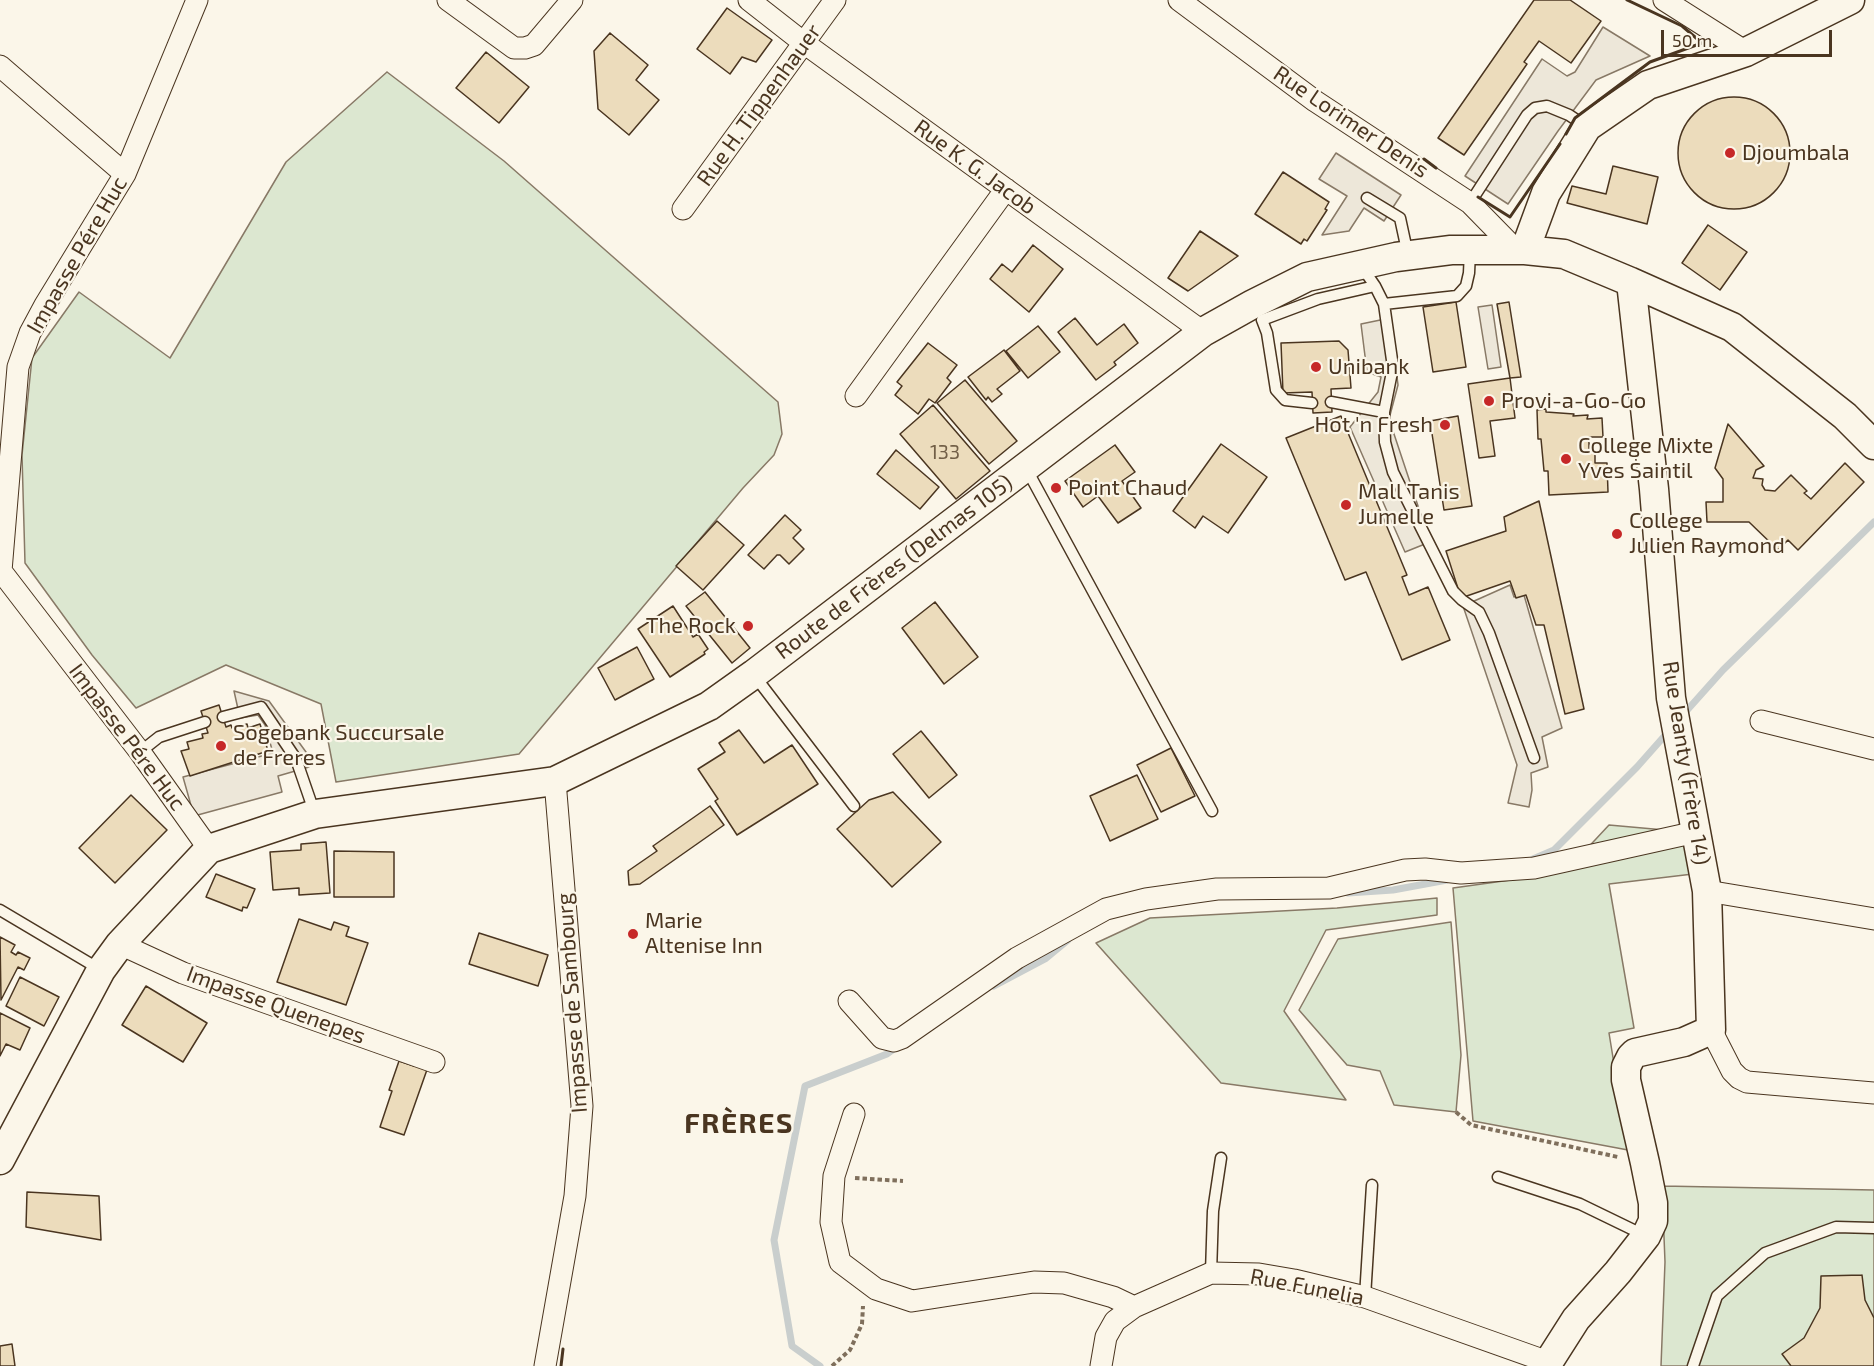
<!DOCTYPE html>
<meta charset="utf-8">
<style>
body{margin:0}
#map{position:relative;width:1874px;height:1366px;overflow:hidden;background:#fbf6e9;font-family:"Exo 2",sans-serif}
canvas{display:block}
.scale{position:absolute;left:1661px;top:30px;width:171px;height:27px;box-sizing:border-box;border:3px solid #4a3520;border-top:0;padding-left:8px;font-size:18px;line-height:21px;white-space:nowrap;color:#4a3520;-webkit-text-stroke:4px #fbf6e9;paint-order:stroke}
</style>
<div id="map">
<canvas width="1874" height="1366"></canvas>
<div class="scale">50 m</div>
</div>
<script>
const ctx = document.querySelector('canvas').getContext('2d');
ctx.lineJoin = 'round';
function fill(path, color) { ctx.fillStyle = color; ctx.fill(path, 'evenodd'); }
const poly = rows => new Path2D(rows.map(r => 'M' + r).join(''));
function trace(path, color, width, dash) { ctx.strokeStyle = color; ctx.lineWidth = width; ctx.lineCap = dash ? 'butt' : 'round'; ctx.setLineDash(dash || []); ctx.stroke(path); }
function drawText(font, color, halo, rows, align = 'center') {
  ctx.font = font + ' "Exo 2",sans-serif'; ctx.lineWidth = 4.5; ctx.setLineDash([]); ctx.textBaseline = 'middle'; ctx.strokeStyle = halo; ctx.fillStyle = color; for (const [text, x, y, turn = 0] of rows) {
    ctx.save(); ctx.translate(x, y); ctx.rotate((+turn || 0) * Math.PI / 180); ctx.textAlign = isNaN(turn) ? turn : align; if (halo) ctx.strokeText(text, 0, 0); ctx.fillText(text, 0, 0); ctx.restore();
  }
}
const green = poly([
 [387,72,504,161,778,402,782,434,774,455,743,488,519,754,336,782,321,704,226,665,136,708,92,655,25,563,22,455,32,358,79,292,170,358,286,162,387,72],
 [1609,825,1687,832,1693,874,1609,884,1634,1028,1609,1033,1628,1150,1473,1121,1453,888,1532,877,1581,855,1609,825],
 [1437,898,1437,915,1326,930,1284,1011,1346,1100,1221,1083,1096,943,1150,918,1337,908,1437,898],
 [1451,922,1461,1055,1456,1112,1394,1105,1380,1071,1347,1065,1299,1010,1338,939,1451,922],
 [1662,1186,1874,1190,1874,1366,1661,1366,1665,1262,1662,1186]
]);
const parking = poly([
 [1603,27,1650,56,1596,80,1558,131,1508,204,1465,176,1542,59,1567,76,1575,72,1603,27],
 [1336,153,1401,195,1384,221,1364,208,1349,231,1322,235,1347,196,1319,179,1336,153],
 [1492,305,1501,367,1488,369,1478,307,1492,305],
 [1390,318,1398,385,1389,419,1430,542,1405,552,1350,427,1378,392,1381,377,1367,372,1361,324,1390,318],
 [1510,585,1514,597,1524,595,1562,728,1542,737,1548,767,1531,773,1532,790,1529,807,1508,803,1517,765,1463,606,1510,585],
 [234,691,269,701,306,752,309,767,278,776,282,792,194,816,183,777,273,753,265,725,258,715,240,718,234,691]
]);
const stream = poly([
 [1681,717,1723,670,1874,522],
 [1533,859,1554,850,1637,767,1668,732],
 [1348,893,1393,890,1447,880],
 [994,986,1045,959,1068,940],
 [820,1366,792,1346,774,1240,805,1086,887,1054,898,1046]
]);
const building = poly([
 [1534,0,1570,0,1601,21,1571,63,1539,41,1524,62,1527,64,1464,155,1438,138,1534,0],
 [727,8,772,40,756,62,742,57,730,74,697,49,727,8],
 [610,33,648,65,636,80,659,100,629,135,598,109,594,51,610,33],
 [486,52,529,87,499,123,456,88,486,52],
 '1678 153a56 56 0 1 1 112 0a56 56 0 1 1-112 0Z',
 [1613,166,1658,177,1647,224,1567,203,1572,186,1606,194,1613,166],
 [1283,172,1329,202,1325,209,1327,210,1307,241,1304,239,1301,244,1255,214,1283,172],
 [1708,225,1747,252,1720,290,1682,263,1708,225],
 [1200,231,1238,256,1188,291,1168,278,1200,231],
 [1033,245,1063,269,1029,312,990,279,1002,264,1012,272,1033,245],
 [1456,302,1466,367,1433,372,1423,307,1456,302],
 [1509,302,1521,377,1510,378,1497,304,1509,302],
 [1075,318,1097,345,1124,324,1138,343,1114,362,1116,365,1096,380,1058,332,1075,318],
 [1038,326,1060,352,1028,378,1006,351,1038,326],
 [1339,341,1348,350,1351,388,1331,389,1332,412,1313,413,1312,392,1283,393,1281,343,1339,341],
 [928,343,957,365,947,378,951,382,935,403,929,399,918,414,895,395,902,386,897,382,928,343],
 [1004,350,1020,371,997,389,1002,394,992,402,988,397,986,400,968,377,1004,350],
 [1510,378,1515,418,1490,421,1495,456,1479,458,1468,384,1510,378],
 [965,380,1017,441,989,464,937,403,965,380],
 [933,405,990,471,956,499,900,434,933,405],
 [1546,409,1546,412,1574,414,1573,416,1588,415,1587,419,1602,418,1603,437,1589,437,1589,451,1595,451,1595,463,1607,463,1608,492,1549,495,1548,471,1544,471,1541,439,1538,439,1537,410,1546,409],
 [1341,416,1407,575,1402,577,1409,595,1428,587,1450,640,1402,660,1366,572,1345,580,1286,438,1341,416],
 [1458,416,1472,506,1444,510,1430,421,1458,416],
 [1728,424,1764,466,1756,470,1753,478,1763,479,1762,485,1765,490,1775,491,1791,475,1807,491,1804,493,1811,499,1845,463,1864,482,1798,550,1788,540,1778,550,1749,522,1707,522,1706,502,1723,502,1723,479,1715,468,1728,424],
 [1221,444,1267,477,1228,533,1203,516,1195,528,1173,511,1221,444],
 [1115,445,1135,472,1122,481,1141,508,1118,523,1098,496,1083,507,1065,481,1115,445],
 [896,450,939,487,920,509,877,474,896,450],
 [1539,501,1584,709,1565,714,1544,625,1536,625,1526,595,1516,598,1510,581,1461,598,1446,551,1506,531,1504,517,1539,501],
 [785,515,801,530,793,538,804,549,789,564,780,555,777,555,764,569,748,555,785,515],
 [717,521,744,545,703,590,676,566,717,521],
 [705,592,750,648,732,663,686,606,705,592],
 [935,602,978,657,944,684,902,628,935,602],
 [673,606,693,637,698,634,708,649,704,652,705,654,670,677,638,629,673,606],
 [637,647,654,679,615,700,598,668,637,647],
 [219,705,226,727,231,725,232,728,247,724,248,728,260,724,268,751,190,776,181,751,189,749,187,742,203,738,202,734,208,733,201,711,219,705],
 [739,730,764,763,792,745,818,784,737,835,715,801,718,799,698,769,725,752,719,743,739,730],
 [921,731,957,775,929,798,893,754,921,731],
 [1171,748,1195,796,1161,812,1137,765,1171,748],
 [1137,775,1158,819,1110,841,1090,796,1137,775],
 [893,792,941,842,892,887,837,829,869,800,893,792],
 [131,795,167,830,115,883,79,848,131,795],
 [710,806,724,825,640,884,629,885,628,871,657,851,653,846,710,806],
 [326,842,330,893,299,895,299,888,273,890,270,852,301,850,301,844,326,842],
 [334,851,394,852,394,897,334,897,334,851],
 [216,874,255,889,247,908,243,907,242,911,206,897,216,874],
 [299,919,331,930,334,922,349,927,346,936,368,943,346,1005,277,982,299,919],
 [479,933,548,955,538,986,469,964,479,933],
 [0,937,15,945,11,952,16,955,18,952,30,958,24,970,18,967,1,1000,0,937],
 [20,977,59,997,44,1026,6,1006,20,977],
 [146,986,207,1023,183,1062,122,1025,146,986],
 [0,1013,30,1028,20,1050,6,1044,0,1056,0,1013],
 [416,1060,429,1064,404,1135,380,1127,392,1091,389,1090,399,1061,414,1066,416,1060],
 [27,1192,99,1196,101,1240,26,1227,27,1192],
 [1862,1275,1865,1300,1874,1318,1874,1366,1791,1366,1782,1354,1804,1338,1820,1308,1821,1276,1862,1275],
 [12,1344,15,1366,0,1366,0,1346,12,1344]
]);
const path = poly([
 [1456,1112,1471,1125,1618,1157],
 [855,1178,903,1181],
 [832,1366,850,1350,862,1324,863,1306]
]);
const lane = poly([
 [1367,198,1400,218,1408,255],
 [1470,203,1527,115,1535,108,1547,106,1569,115,1587,127],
 [1362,267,1375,286,1384,304,1393,367,1384,412,1385,442,1393,472,1453,591,1462,600,1479,612,1489,633,1534,758],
 [1384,304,1457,296,1466,286,1469,273,1470,251],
 [1331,402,1384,412],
 [1312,403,1285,400,1276,390,1267,333,1262,320,1318,299,1375,286],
 [1026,468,1212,811],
 [754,675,854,806],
 [223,717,261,707,296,759,315,814],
 [140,752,159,737,205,722],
 [0,910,101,970],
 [1498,1177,1580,1204,1646,1236],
 [1211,1273,1213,1211,1221,1158],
 [1365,1297,1372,1185],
 [1693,1366,1717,1296,1765,1253,1836,1227,1874,1228]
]);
const street = poly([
 [197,0,125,174,45,305,30,333,18,367,1,571,140,752,209,849],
 [448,0,514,48,525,48,534,45,572,0],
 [749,0,804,43,1203,332],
 [1179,0,1315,101,1470,203,1516,250],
 [1664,0,1746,52],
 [0,66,125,174],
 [683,209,835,0],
 [856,396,1006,189],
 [1761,721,1874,749],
 [1707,891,1874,919],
 [120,944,183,973,434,1062],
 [849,1001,882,1038,894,1041,902,1038,1017,958,1106,909,1146,899,1217,889,1329,888,1405,870,1425,869,1461,873,1534,868,1696,832],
 [1711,1030,1732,1071,1739,1078,1747,1082,1874,1093],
 [854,1114,834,1176,831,1222,840,1262,876,1289,912,1301,1034,1282,1064,1283,1113,1297,1134,1307],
 [545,1366,575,1196,582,1106,555,781],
 [1101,1366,1106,1337,1115,1321,1134,1307,1211,1273,1259,1274,1294,1280,1365,1297,1548,1362]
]);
const secondary = poly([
 [1525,250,1546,193,1587,127,1648,85,1746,52,1850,0],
 [0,1160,101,970,120,944,209,849,315,814,555,781,709,706,754,674,1203,332,1253,304,1307,277,1396,257,1451,250,1525,250,1564,254,1631,282,1732,327,1845,416,1874,445],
 [1546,1366,1576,1319,1618,1272,1646,1236,1653,1221,1653,1203,1645,1163,1626,1080,1626,1067,1631,1057,1635,1053,1684,1042,1711,1030,1707,891,1671,698,1654,489,1631,282]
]);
const wall = poly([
 [1566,134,1575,118,1650,62,1702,43,1682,26,1627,0],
 [1424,159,1436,168],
 [1478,197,1510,217,1560,144],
 [561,1366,563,1349]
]);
const markers = [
 [1730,153,6,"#c62828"],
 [1316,367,6,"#c62828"],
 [1489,401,6,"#c62828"],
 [1445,425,6,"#c62828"],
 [1566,459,6,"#c62828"],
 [1056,488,6,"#c62828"],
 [1346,505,6,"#c62828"],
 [1617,534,6,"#c62828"],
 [748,626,6,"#c62828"],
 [221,746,6,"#c62828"],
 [633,934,6,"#c62828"]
];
const numberNames = [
 ["133",945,452]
];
const streetNames = [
 ["Rue H. Tippenhauer",759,105,-54],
 ["Rue Lorimer Denis",1351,122,34],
 ["Rue K. G. Jacob",975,167,36],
 ["Impasse Pére Huc",77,255,-60],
 ["Route de Frères (Delmas 105)",894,567,-37],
 ["Impasse Pére Huc",127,737,53],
 ["Rue Jeanty (Frère 14)",1686,763,81],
 ["Impasse de Sambourg",572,1003,-94],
 ["Impasse Quenepes",276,1005,20],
 ["Rue Funelia",1307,1287,11]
];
const poiNames = [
 ["Djoumbala",1742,153],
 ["Unibank",1328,367],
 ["Provi-a-Go-Go",1501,401],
 ["Hot 'n Fresh",1433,425,"right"],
 ["College Mixte",1578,446],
 ["Yves Saintil",1578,471],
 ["Point Chaud",1068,488],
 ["Mall Tanis",1358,492],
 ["Jumelle",1358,517],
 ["College",1629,521],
 ["Julien Raymond",1629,546],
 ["The Rock",736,626,"right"],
 ["Sogebank Succursale",233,733],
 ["de Freres",233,758],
 ["Marie",645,921],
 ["Altenise Inn",645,946]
];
const districtNames = [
 ["FRÈRES",739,1124]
];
fill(green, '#dce7d0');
trace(green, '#887966', 1.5);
fill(parking, '#ede7d9');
trace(parking, '#887966', 1.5);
trace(stream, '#c9cecd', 7);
fill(building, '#ecdcbc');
trace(building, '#4a3520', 1.5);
trace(lane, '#4a3520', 13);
trace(street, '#4a3520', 23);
trace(secondary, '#4a3520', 31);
trace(path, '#7f6f5c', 4, [4.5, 3]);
trace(lane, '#fbf6e9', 10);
trace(street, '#fbf6e9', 21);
trace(secondary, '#fbf6e9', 28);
trace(wall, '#4a3520', 3);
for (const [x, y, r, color] of markers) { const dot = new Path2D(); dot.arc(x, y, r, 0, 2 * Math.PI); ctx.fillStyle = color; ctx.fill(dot); trace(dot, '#fbf6e9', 2); }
drawText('20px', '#725f47', null, numberNames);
drawText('22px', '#4a3520', '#fbf6e9', streetNames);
drawText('22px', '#4a3520', '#fbf6e9', poiNames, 'left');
ctx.letterSpacing = '1.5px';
drawText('bold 28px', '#4a3520', '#fbf6e9', districtNames);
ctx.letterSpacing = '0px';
</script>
